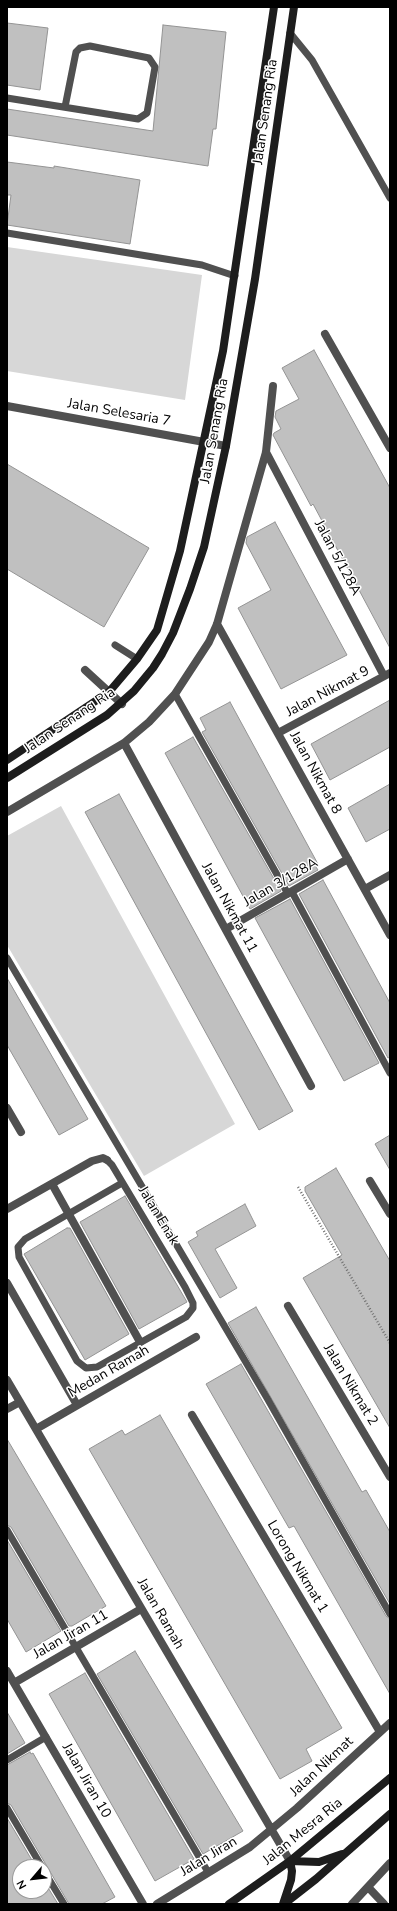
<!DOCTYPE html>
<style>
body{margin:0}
#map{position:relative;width:397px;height:1911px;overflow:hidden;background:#fff;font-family:"Nunito Sans",sans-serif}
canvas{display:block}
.frame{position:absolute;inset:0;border:8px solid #000;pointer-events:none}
.north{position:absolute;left:12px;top:1859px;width:40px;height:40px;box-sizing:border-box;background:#fff;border:1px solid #999;border-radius:50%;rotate:242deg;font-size:11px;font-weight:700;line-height:16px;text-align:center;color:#000}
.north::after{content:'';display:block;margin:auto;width:14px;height:18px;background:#000;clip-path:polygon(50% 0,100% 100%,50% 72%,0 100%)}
</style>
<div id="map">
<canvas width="397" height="1911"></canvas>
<div class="frame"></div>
<div class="north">N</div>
</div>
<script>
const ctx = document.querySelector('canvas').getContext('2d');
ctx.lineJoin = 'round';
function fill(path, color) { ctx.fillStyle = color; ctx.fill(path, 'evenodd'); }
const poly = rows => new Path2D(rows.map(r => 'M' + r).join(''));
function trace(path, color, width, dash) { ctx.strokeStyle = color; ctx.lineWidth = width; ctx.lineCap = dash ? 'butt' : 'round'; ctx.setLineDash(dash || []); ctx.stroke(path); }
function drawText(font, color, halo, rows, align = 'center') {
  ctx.font = font + ' "Nunito Sans",sans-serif'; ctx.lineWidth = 3; ctx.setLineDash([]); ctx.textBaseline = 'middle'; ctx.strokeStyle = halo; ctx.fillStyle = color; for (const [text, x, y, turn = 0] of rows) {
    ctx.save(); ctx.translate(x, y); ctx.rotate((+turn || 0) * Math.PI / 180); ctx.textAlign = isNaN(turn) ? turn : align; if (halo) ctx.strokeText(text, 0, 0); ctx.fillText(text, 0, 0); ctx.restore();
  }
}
const green = poly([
 [7,247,202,275,185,400,7,371],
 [61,806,235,1124,144,1176,7,945,7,836]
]);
const building = poly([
 [7,23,48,28,40,90,7,85,7,23],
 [163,25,226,32,216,129,213,129,208,166,7,135,7,109,153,131,163,25],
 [7,162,54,168,54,166,140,180,130,244,7,225,11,195,7,195,7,162],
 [314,350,390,488,390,648,313,504,311,506,273,435,274,433,281,429,275,417,276,411,299,399,282,368,314,350],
 [7,464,149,548,104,627,7,569,7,464],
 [275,522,347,655,281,689,238,608,271,590,246,543,247,537,275,522],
 [390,700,390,747,330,780,311,744,390,700],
 [230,702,319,866,316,867,318,870,289,886,202,732,206,730,200,718,230,702],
 [193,737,281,891,250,909,165,753,193,737],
 [390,784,390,829,366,842,348,808,390,784],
 [119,794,293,1111,259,1130,85,812,119,794],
 [323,880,390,1003,390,1057,388,1058,299,894,323,880],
 [290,899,379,1063,344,1081,255,918,290,899],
 [7,978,88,1119,59,1135,7,1045,7,978],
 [390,1135,390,1170,375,1144,390,1135],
 [336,1168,390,1261,390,1428,303,1278,342,1255,305,1191,305,1187,336,1168],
 [125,1196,187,1302,139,1329,80,1222,125,1196],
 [245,1204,256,1226,215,1249,237,1288,220,1298,188,1242,198,1236,196,1232,245,1204],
 [67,1228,70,1228,129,1334,85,1360,24,1254,67,1228],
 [256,1307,362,1492,366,1490,390,1532,390,1604,228,1323,256,1307],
 [241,1364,386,1616,390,1619,390,1694,294,1526,289,1528,206,1384,241,1364],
 [160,1415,342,1728,306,1749,312,1761,280,1779,89,1449,122,1430,125,1435,160,1415],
 [7,1439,106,1606,72,1626,69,1626,11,1527,7,1525,7,1439],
 [7,1540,61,1631,26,1652,7,1619,7,1540],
 [135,1651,243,1831,203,1854,97,1674,135,1651],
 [85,1673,194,1859,155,1881,49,1694,85,1673],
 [7,1712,25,1743,7,1754,7,1712],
 [30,1752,31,1754,33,1753,115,1897,102,1904,69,1904,11,1805,7,1803,7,1765,30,1752],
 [7,1818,36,1867,20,1867,20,1891,44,1891,44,1881,58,1904,7,1904,7,1818]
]);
const path = poly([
 [298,1187,390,1343]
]);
const lane = poly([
 [290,33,312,60,390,198],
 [7,98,138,119,147,113,155,67,149,58,90,46,80,48,76,52,65,107],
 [7,233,202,265,235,276],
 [115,645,137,659],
 [175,694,288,894],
 [292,892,390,1073],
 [7,958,267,1398,390,1614],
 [107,1160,112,1165,185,1287,193,1303,193,1308,186,1317,97,1367,86,1368,77,1361,19,1257,18,1247,25,1239,122,1183],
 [7,1530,208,1872],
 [7,1760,46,1737],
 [7,1808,42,1867],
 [44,1871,64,1904]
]);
const street = poly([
 [325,334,390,448],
 [7,406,226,446],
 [266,452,384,676],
 [217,624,390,935],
 [85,670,122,704],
 [278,733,390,673],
 [124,743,311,1086],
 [7,812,124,743,149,722,175,694,209,642,217,624,266,452,273,386],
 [365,889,390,875],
 [226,929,348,859],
 [7,1108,21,1132],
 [370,1181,390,1214],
 [52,1184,140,1342],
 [7,1209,92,1161,103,1158,107,1160],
 [7,1283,77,1405],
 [288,1306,390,1477],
 [7,1380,290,1861],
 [7,1409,20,1402],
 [192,1415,380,1732],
 [36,1429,196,1337],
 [7,1671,143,1904],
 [14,1683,141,1609],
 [368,1887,384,1904],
 [157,1904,250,1847,297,1808,390,1723],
 [352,1904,390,1863]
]);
const secondary = poly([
 [7,760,109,692,137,659,157,630,180,551,223,351,274,7],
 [7,778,107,715,134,691,153,668,162,654,173,633,190,589,204,547,226,446,255,279,294,7],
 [290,1861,319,1862,342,1854],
 [229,1904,290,1861,390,1778],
 [283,1904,291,1880,292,1871,290,1861],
 [284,1904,316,1879,390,1814]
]);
const streetNames = [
 ["Jalan Senang Ria",266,112,-82],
 ["Jalan Selesaria 7",119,413,10],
 ["Jalan Senang Ria",215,431,-80],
 ["Jalan 5/128A",337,558,62],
 ["Jalan Nikmat 9",328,692,-28],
 ["Jalan Senang Ria",70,721,-34],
 ["Jalan Nikmat 8",315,773,61],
 ["Jalan 3/128A",281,883,-30],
 ["Jalan Nikmat 11",229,908,61],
 ["Jalan Enak",158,1216,59],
 ["Medan Ramah",109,1372,-30],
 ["Jalan Nikmat 2",350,1385,59],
 ["Lorong Nikmat 1",297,1567,59],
 ["Jalan Ramah",160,1614,60],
 ["Jalan Jiran 11",71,1635,-30],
 ["Jalan Nikmat",322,1767,-43],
 ["Jalan Jiran 10",86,1781,60],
 ["Jalan Mesra Ria",303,1832,-39],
 ["Jalan Jiran",209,1857,-31]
];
fill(green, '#d7d7d7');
fill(building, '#c0c0c0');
trace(building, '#949494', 1);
trace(path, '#727272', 2.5, [1, 2]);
trace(lane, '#505050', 7);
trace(street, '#505050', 8);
trace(secondary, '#1d1d1d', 8);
drawText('14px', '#000', '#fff', streetNames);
</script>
